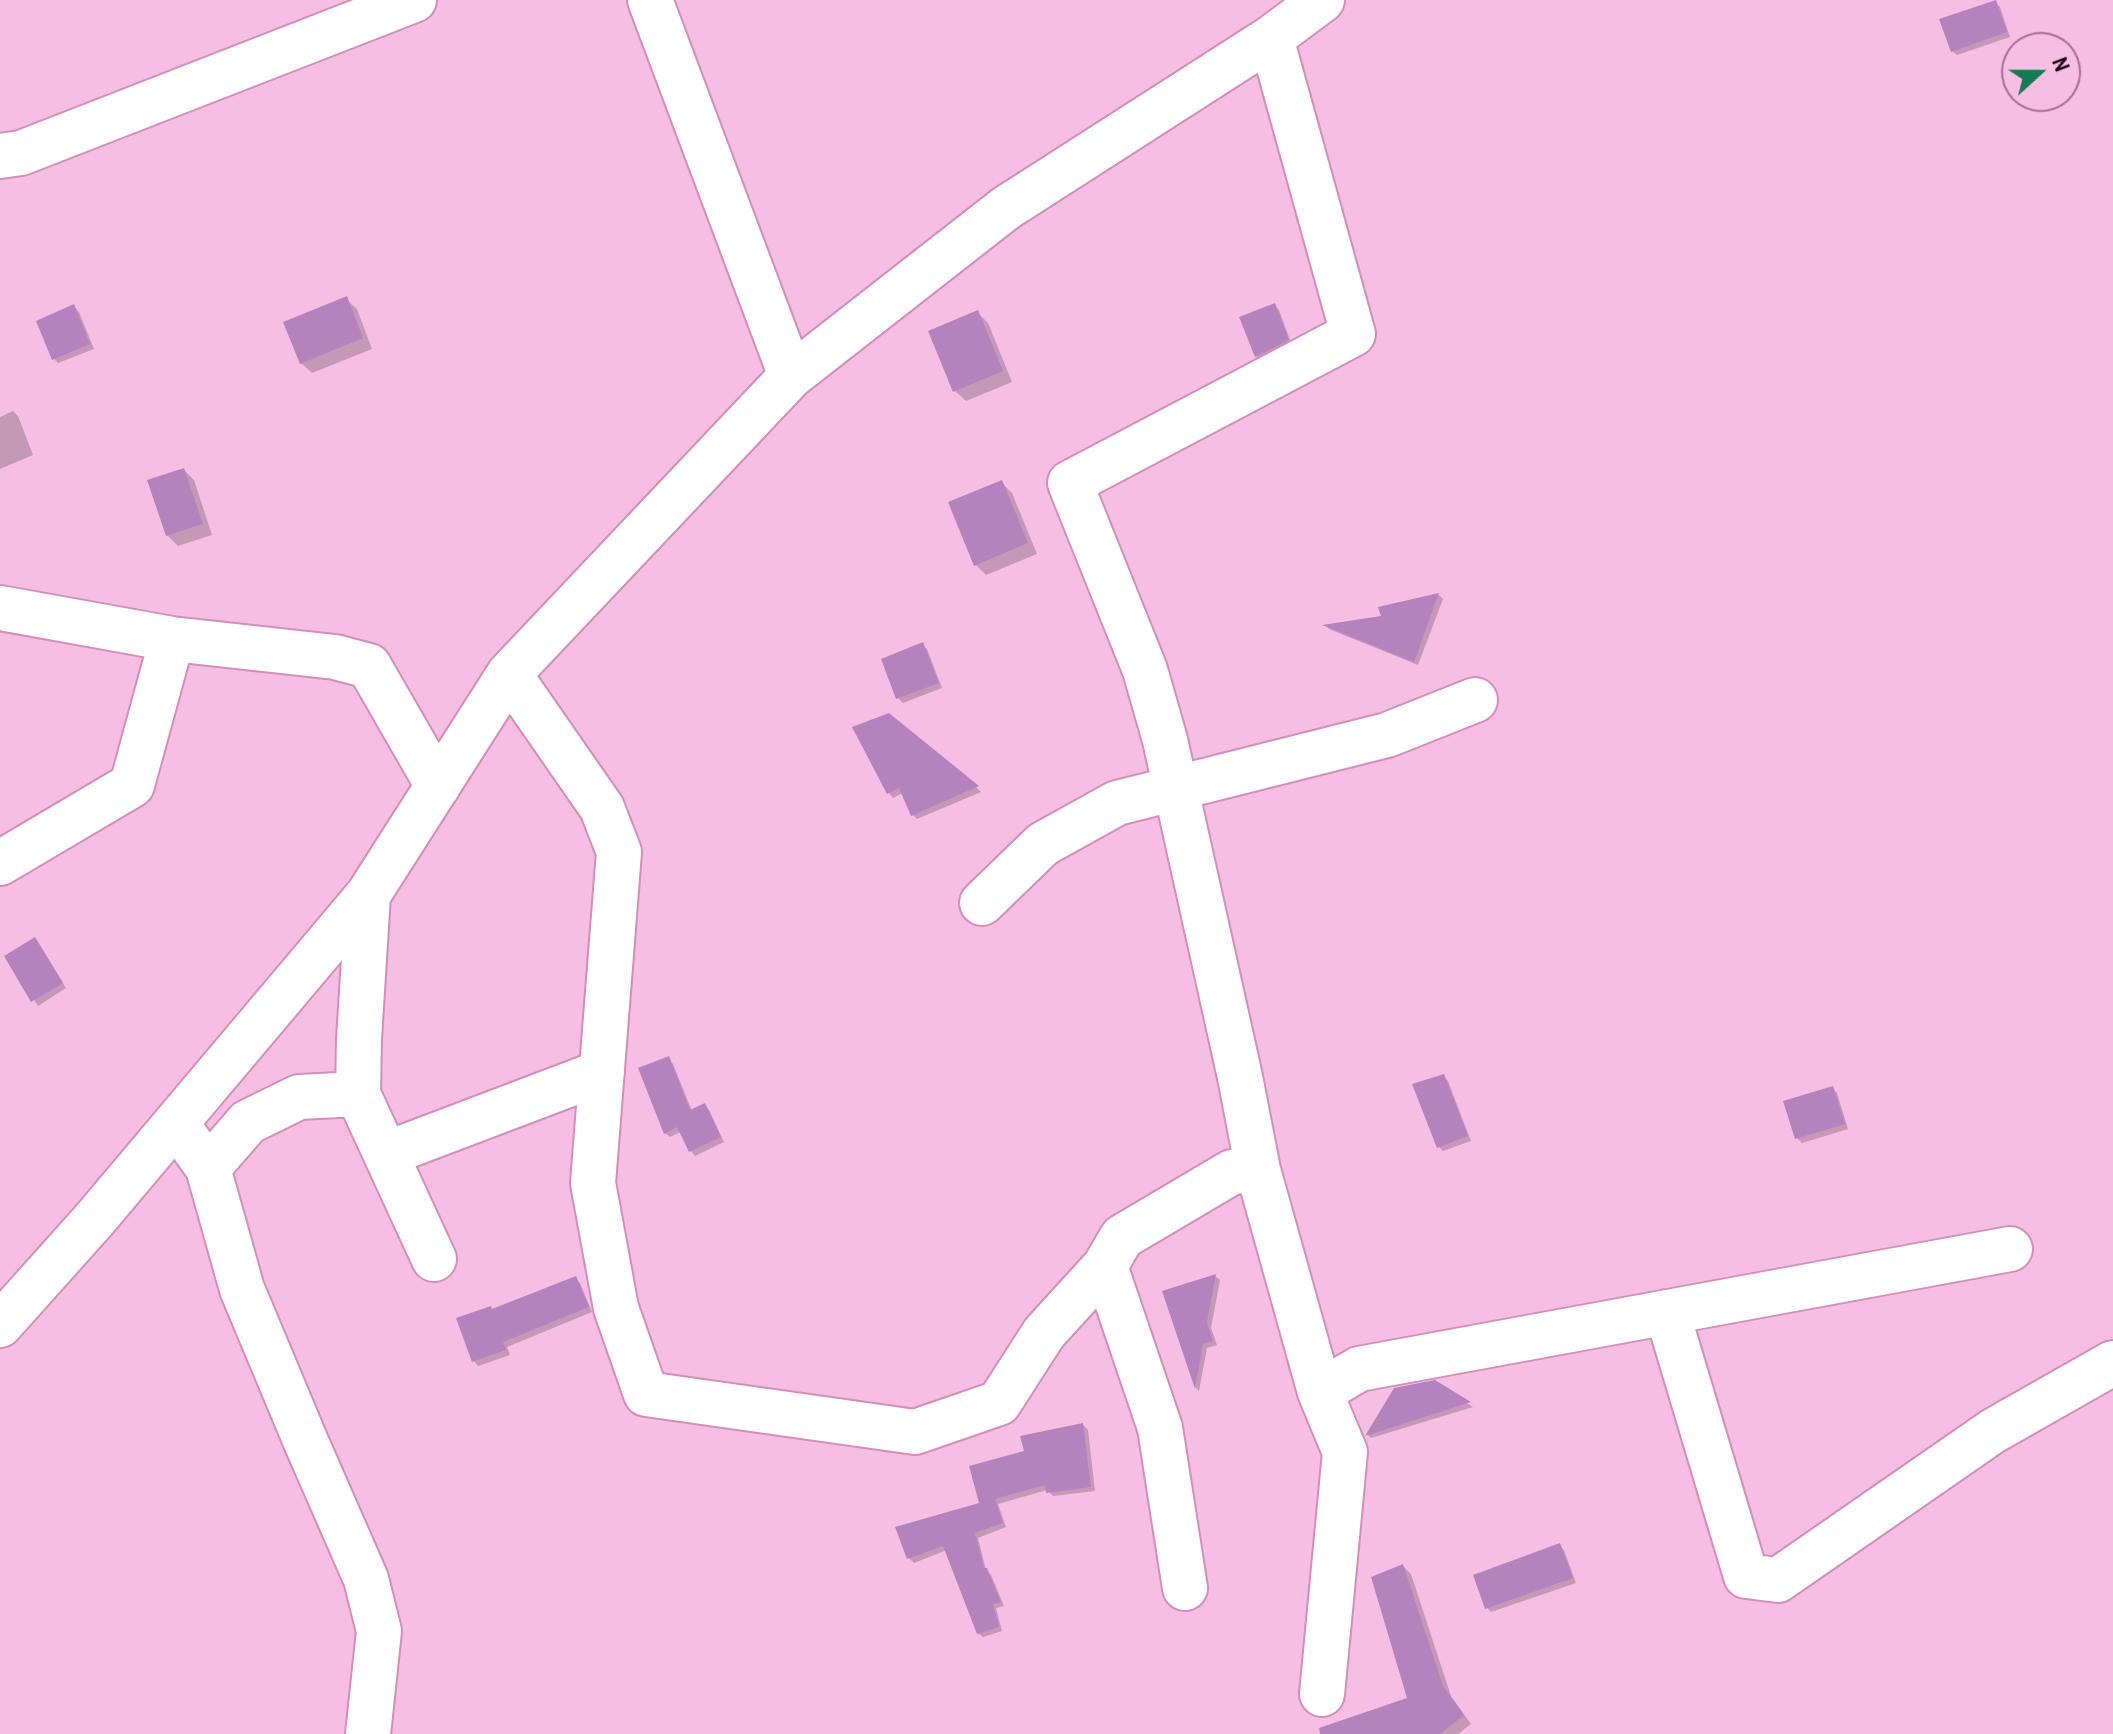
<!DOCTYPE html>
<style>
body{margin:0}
#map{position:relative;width:2113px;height:1734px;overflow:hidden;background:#f7bee3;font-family:"Archivo Narrow",sans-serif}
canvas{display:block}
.north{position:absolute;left:2001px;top:32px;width:80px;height:80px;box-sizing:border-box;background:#f7bee3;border:2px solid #9f7490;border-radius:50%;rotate:69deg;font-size:22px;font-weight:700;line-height:32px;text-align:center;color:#1a0414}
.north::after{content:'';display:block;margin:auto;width:28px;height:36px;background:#187a52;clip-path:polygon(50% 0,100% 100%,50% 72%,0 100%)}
</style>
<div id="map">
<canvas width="2113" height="1734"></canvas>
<div class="north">N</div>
</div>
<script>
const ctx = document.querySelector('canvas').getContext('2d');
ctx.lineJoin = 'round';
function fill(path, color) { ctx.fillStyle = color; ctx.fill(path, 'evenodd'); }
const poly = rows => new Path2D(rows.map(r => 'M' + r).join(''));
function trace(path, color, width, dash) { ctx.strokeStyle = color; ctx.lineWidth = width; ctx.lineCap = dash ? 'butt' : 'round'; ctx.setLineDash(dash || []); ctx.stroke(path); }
const shadow = poly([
 [1995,2,2000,7,2010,37,1957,55,1952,51],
 [346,299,357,309,372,349,312,373,301,363],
 [1274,306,1279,310,1292,345,1261,361,1256,356,1242,318],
 [74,307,79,312,94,349,58,363,54,359],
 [978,313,988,323,1012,382,966,401,955,391],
 [13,411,18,416,33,455,0,469,0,417],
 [184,470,194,480,212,535,178,546,167,535],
 [1001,482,1012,493,1037,554,986,575,976,565],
 [1439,595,1443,599,1418,665,1329,629,1326,626,1384,617,1380,609],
 [922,645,927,649,942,688,903,703,898,698],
 [889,715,977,788,981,792,917,819,913,815,903,793,893,798,889,793],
 [39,944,66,988,38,1006,7,957],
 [669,1059,673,1064,692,1111,704,1105,709,1110,724,1142,695,1156,691,1151,681,1132,670,1137,665,1133],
 [1443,1076,1448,1081,1471,1141,1443,1151,1439,1147],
 [1832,1088,1837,1093,1848,1129,1802,1143,1797,1138],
 [1215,1276,1220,1280,1211,1328,1217,1345,1207,1348,1199,1391,1196,1388,1164,1292],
 [576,1278,580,1283,592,1312,507,1347,510,1355,478,1366,474,1361,493,1311],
 [1435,1383,1473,1407,1371,1438,1367,1434],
 [1083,1425,1088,1430,1095,1491,1053,1496,1047,1490,998,1504,1006,1527,978,1538,986,1570,991,1575,1004,1606,996,1608,1002,1631,983,1637,978,1633,947,1550,914,1563,909,1558,981,1505,1026,1452],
 [1559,1546,1564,1550,1576,1583,1491,1612,1487,1608],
 [1403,1566,1411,1574,1451,1696,1471,1724,1458,1734,1348,1734,1409,1700]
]);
const building = poly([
 [1996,0,2007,32,1951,52,1939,19],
 [347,296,363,338,300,364,283,322],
 [1275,303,1289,340,1255,357,1239,317],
 [74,304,90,344,52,360,36,321],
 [978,310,1003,371,953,392,928,331],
 [184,468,203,524,166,536,147,480],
 [1002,480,1028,543,974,566,948,502],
 [1439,593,1414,662,1322,625,1381,616,1378,607],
 [923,642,939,683,896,699,881,659],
 [889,713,979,786,911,816,899,788,887,794,852,727],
 [35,937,63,983,31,1002,4,956],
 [669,1056,690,1110,705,1103,721,1137,689,1152,677,1127,664,1134,638,1068],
 [1444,1074,1468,1136,1437,1148,1412,1084],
 [1833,1086,1845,1124,1795,1139,1783,1101],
 [1216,1274,1207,1322,1213,1341,1203,1344,1195,1389,1162,1291],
 [576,1276,589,1307,503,1342,506,1350,472,1362,456,1318,491,1306,492,1309],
 [1435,1380,1471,1402,1365,1436,1394,1388],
 [1083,1423,1091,1487,1046,1493,1045,1485,995,1499,1003,1523,975,1533,984,1568,987,1568,1001,1602,993,1604,999,1627,977,1634,943,1546,907,1559,895,1527,979,1503,969,1466,1024,1451,1020,1436],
 [1560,1543,1573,1578,1485,1609,1473,1575],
 [1403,1564,1443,1686,1464,1715,1440,1734,1320,1734,1319,1728,1407,1698,1371,1577]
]);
const minor = poly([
 [650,0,791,376],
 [1271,38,1353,334,1070,483,1145,670,1165,740,1240,1077,1258,1170,1320,1392,1345,1452,1322,1694],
 [0,156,21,153,414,0],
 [0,608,172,639,335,657,369,666,438,786],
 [509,674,602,808,619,852,593,1183,616,1308,646,1394,915,1432,999,1403,1044,1333,1105,1266],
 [0,863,132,785,172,639],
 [368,895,359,1039,358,1094,434,1259],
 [982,903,1043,844,1117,803,1387,735,1475,700],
 [176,1123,208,1168,242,1289,306,1442,366,1579,379,1631,368,1734],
 [386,1154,602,1072],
 [208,1168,248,1122,299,1097,358,1094],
 [1667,1312,1746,1576,1778,1580,1993,1431,2113,1363],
 [0,1325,94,1220,368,895,509,674,791,376,1006,208,1271,38,1322,0],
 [1320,1392,1359,1369,2010,1249],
 [1185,1588,1160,1428,1105,1266,1122,1237,1232,1172,1258,1170]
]);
fill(shadow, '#0003');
fill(building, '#b483be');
trace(minor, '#d38ebb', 48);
trace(minor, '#fff', 44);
</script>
